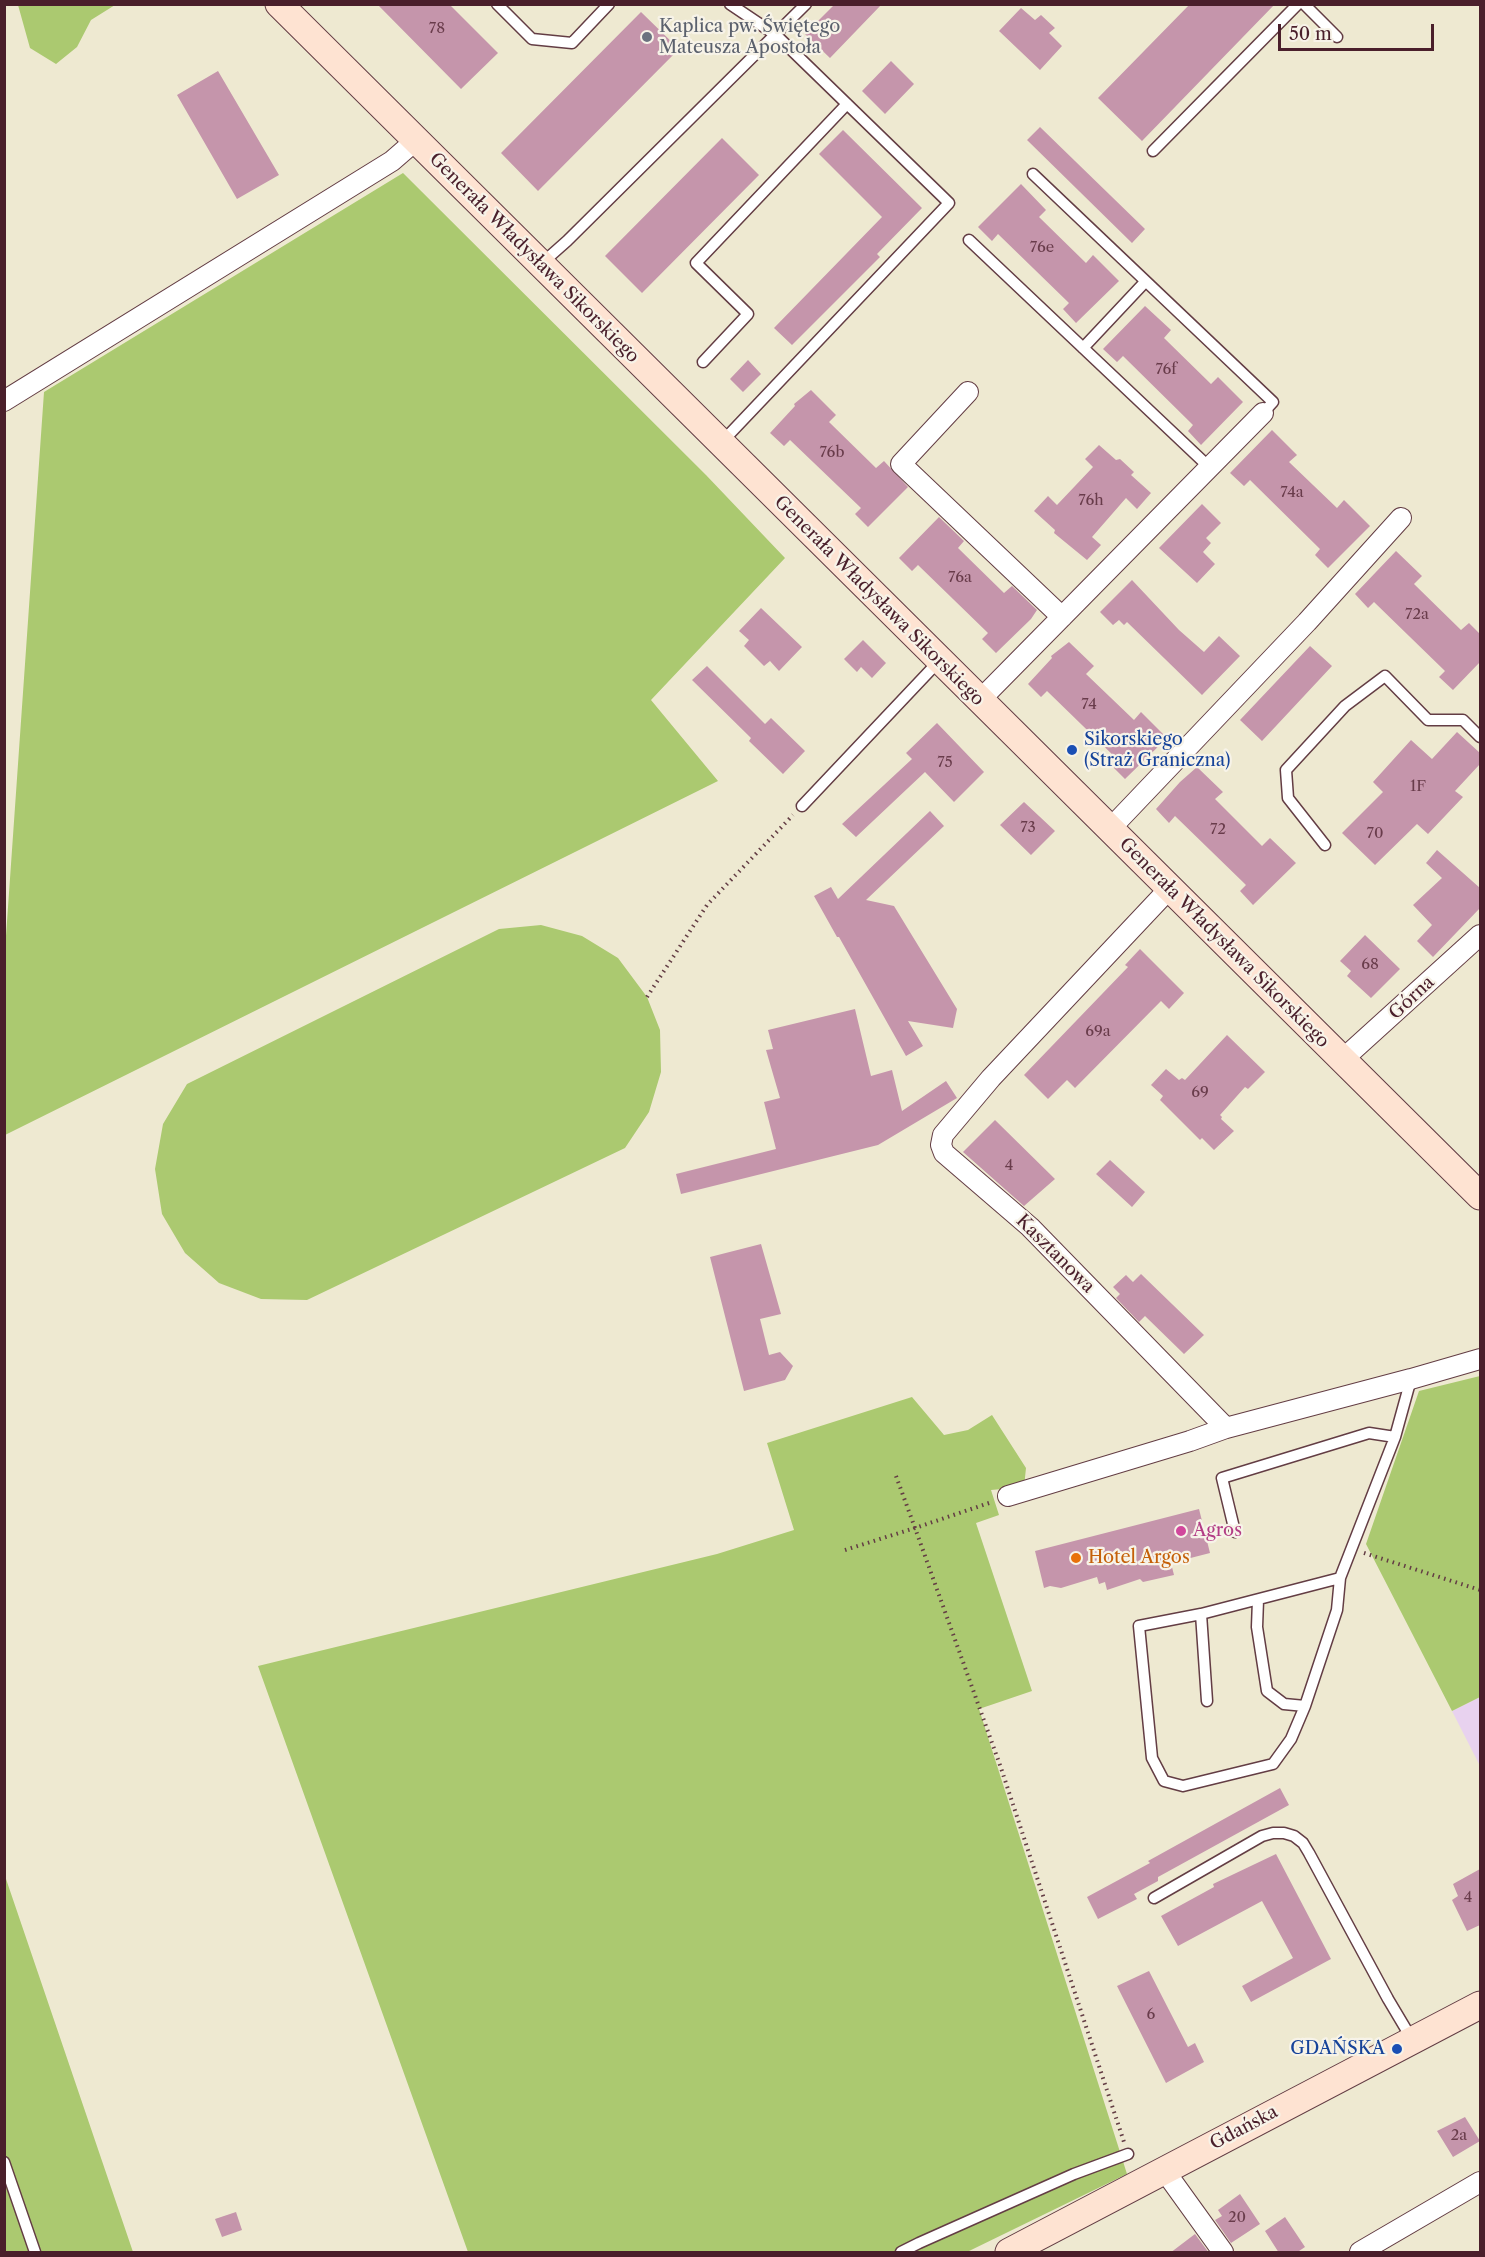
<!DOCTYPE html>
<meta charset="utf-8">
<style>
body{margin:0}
#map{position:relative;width:1485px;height:2257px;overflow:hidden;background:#eee9d1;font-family:"Libre Caslon Text",serif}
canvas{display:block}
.frame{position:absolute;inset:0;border:6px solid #4a1f2b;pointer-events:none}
.scale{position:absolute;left:1278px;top:24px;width:156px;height:27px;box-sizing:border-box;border:3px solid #4a1f2b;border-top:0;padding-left:8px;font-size:18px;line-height:21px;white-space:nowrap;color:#4a1f2b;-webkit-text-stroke:4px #f7f3e8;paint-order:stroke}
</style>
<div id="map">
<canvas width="1485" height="2257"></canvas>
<div class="frame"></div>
<div class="scale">50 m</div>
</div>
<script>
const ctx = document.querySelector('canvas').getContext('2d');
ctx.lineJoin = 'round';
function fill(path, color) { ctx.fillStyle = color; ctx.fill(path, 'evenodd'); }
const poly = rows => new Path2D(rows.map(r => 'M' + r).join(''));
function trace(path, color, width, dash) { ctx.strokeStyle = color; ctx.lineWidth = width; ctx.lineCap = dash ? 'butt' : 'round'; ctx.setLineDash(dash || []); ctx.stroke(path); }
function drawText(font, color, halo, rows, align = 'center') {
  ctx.font = font + ' "Libre Caslon Text",serif'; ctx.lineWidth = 4.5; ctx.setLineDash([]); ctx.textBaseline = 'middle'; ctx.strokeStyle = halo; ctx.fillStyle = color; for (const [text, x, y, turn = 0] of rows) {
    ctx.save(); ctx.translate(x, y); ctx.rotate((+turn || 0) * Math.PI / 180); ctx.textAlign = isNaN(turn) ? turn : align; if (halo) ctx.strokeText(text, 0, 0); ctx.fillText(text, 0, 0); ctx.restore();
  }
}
const built = poly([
 [1480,1697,1480,1766,1452,1711]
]);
const green = poly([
 [18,5,18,4,115,5,91,20,77,47,56,64,30,48],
 [403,173,706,475,785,558,651,700,718,781,5,1135,5,950,44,392],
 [541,925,582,936,618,958,647,997,660,1030,661,1072,649,1112,625,1148,307,1300,261,1299,219,1283,185,1253,162,1214,155,1169,163,1124,187,1084,499,929],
 [1480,1376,1480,1697,1452,1711,1366,1544,1419,1391],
 [912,1397,944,1435,968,1430,992,1415,1026,1468,1024,1487,991,1490,999,1515,976,1523,1032,1691,979,1709,1127,2174,967,2252,468,2252,258,1666,717,1554,794,1530,767,1443],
 [5,1876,133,2252,5,2252]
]);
const building = poly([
 [377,4,449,4,498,53,461,89],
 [835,4,882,4,830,58,805,34],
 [1190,4,1275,4,1142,141,1098,98],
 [1021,8,1035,20,1041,15,1055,28,1049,33,1062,46,1040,70,999,31],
 [641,12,679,49,538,191,501,153],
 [891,61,914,84,885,114,862,91],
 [218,71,279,175,237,199,177,95],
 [1040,127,1145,229,1132,243,1027,140],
 [843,130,922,208,877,254,880,257,792,345,774,328,882,217,819,154],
 [722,138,759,175,642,293,605,256],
 [1021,184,1046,210,1039,217,1086,263,1093,255,1119,281,1076,323,1063,309,1069,303,998,234,992,241,978,227],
 [1145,306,1171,330,1164,338,1211,384,1218,377,1243,402,1201,445,1188,431,1193,425,1123,356,1117,362,1103,349],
 [748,360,761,374,743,392,730,379],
 [811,390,836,415,829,422,876,468,884,461,908,487,868,527,855,514,861,508,790,440,784,446,770,433,795,406,794,404],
 [1272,430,1297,455,1289,462,1337,508,1344,500,1370,526,1328,568,1315,555,1320,549,1250,480,1244,486,1230,473],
 [1099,445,1116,460,1120,459,1134,472,1131,475,1151,493,1137,509,1126,498,1092,537,1101,545,1087,560,1054,533,1055,530,1034,511,1048,496,1057,505,1093,467,1085,459],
 [1202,504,1221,523,1206,538,1211,543,1203,552,1215,564,1197,583,1159,548],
 [939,517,964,541,958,548,1004,593,1012,586,1037,610,1031,619,996,653,982,639,988,633,918,565,912,571,899,558],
 [1396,551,1422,576,1414,584,1461,630,1469,623,1480,634,1480,662,1453,690,1439,677,1445,671,1374,602,1368,608,1355,594],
 [1132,580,1179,630,1204,652,1219,636,1240,656,1202,695,1127,622,1124,625,1119,620,1113,625,1100,612],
 [761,608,802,647,779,671,770,661,764,666,744,646,749,640,739,631],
 [863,640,886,663,872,678,861,667,857,672,844,659],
 [1069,642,1094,666,1086,674,1134,720,1141,712,1167,738,1125,779,1111,765,1118,760,1047,691,1041,697,1028,684,1052,658,1051,656],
 [1310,646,1332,666,1262,741,1240,720],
 [707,666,765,724,771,718,805,751,783,774,749,741,751,738,692,680],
 [937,723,984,772,954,802,925,772,856,837,842,824,912,759,906,753],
 [1457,732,1480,753,1480,764,1455,791,1463,797,1428,834,1417,824,1375,865,1342,833,1383,792,1373,782,1411,740,1432,759],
 [1197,767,1223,792,1215,799,1262,846,1270,838,1296,863,1253,905,1240,891,1246,885,1175,816,1169,823,1156,809,1180,782],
 [1024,802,1055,831,1031,855,1000,825],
 [930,811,944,826,866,900,894,906,957,1009,953,1028,908,1021,923,1046,906,1056,839,937,837,937,814,896,831,887,838,899],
 [1437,850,1480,888,1480,908,1433,957,1417,941,1432,925,1413,905,1442,878,1426,863],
 [1365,935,1400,969,1371,998,1347,976,1351,971,1340,961],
 [1140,949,1184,993,1169,1009,1161,1001,1075,1088,1067,1080,1048,1099,1024,1075,1128,967,1125,965],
 [855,1009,871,1076,892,1070,902,1111,946,1081,957,1098,878,1145,681,1194,676,1174,776,1149,764,1102,780,1098,766,1050,773,1049,768,1030],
 [1227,1035,1265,1072,1248,1089,1245,1087,1220,1115,1222,1117,1221,1119,1234,1131,1214,1150,1202,1138,1200,1140,1160,1100,1163,1096,1151,1085,1166,1069,1179,1080,1182,1078,1185,1080],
 [995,1120,1055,1179,1024,1206,963,1152],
 [1110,1160,1145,1192,1132,1207,1096,1174],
 [761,1244,781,1314,760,1319,769,1355,780,1352,793,1366,785,1380,744,1391,710,1257],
 [1141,1274,1204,1335,1184,1354,1145,1316,1139,1322,1116,1298,1120,1294,1113,1287,1126,1275,1133,1282],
 [1199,1509,1210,1553,1171,1563,1174,1575,1143,1582,1140,1579,1107,1590,1105,1582,1099,1584,1097,1577,1061,1588,1050,1586,1044,1588,1035,1551],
 [1280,1788,1289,1805,1158,1877,1158,1881,1134,1894,1137,1899,1098,1919,1087,1897,1150,1863,1148,1861],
 [1276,1854,1331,1959,1251,2002,1242,1986,1293,1958,1262,1901,1178,1946,1161,1916,1214,1887,1213,1884],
 [1480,1869,1480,1925,1467,1931,1452,1900,1458,1896,1453,1884],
 [1149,1971,1188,2047,1195,2043,1204,2062,1166,2083,1117,1986],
 [1465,2117,1480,2141,1453,2157,1437,2131],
 [1240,2194,1260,2224,1231,2243,1215,2220,1222,2216,1218,2210],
 [236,2212,242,2230,222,2237,215,2219],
 [1285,2217,1305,2247,1296,2253,1279,2253,1265,2231],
 [1195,2234,1209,2253,1170,2253]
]);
const path = poly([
 [647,997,707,905,793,815],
 [896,1476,915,1528,992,1502],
 [845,1550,915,1528,1001,1768,1124,2142],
 [1364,1553,1480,1590]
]);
const service = poly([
 [497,4,532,39,572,43,609,4],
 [1304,4,1337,37],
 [1153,151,1298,4],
 [1033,174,1273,402,1263,413],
 [969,240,1209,467],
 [541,264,567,241,806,4],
 [1083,348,1145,282],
 [703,362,748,314,696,263,847,104],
 [721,443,949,203,776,35,730,4],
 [802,806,939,661],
 [1325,845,1288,798,1286,770,1345,706,1385,676,1428,720,1463,720,1480,737],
 [1235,1532,1222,1478,1369,1433,1395,1437],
 [1340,1578,1337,1610,1305,1706,1291,1739,1273,1764,1183,1786,1164,1781,1152,1758,1139,1626,1201,1614,1340,1578,1395,1437,1411,1379],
 [1258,1600,1257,1627,1267,1691,1284,1704,1305,1706],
 [1201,1614,1207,1701],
 [1154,1898,1262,1836,1273,1833,1284,1833,1294,1836,1303,1843,1309,1853,1388,1999,1413,2041],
 [4,2162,35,2252],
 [901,2252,919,2243,1074,2174,1128,2154]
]);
const minor = poly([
 [968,392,901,464,1062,617],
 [4,401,392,161,415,141],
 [979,701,1263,413],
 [1109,830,1307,622,1401,518],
 [1169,889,991,1078,943,1135,941,1145,944,1153,1030,1227,1226,1428],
 [1342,1060,1480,935],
 [1008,1496,1190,1441,1226,1428,1411,1379,1480,1359],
 [1164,2170,1223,2252],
 [1360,2252,1480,2182]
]);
const secondary = poly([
 [279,4,1480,1196],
 [1009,2252,1480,2005]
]);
const markers = [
 [647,37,6,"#6b7280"],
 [1072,750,6,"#1a4fb4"],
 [1181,1531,6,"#d1479c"],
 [1076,1558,6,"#e8710a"],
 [1397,2049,6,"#1a4fb4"]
];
const numberNames = [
 ["78",437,29],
 ["76e",1042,248],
 ["76f",1166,370],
 ["76b",832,453],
 ["74a",1292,493],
 ["76h",1091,501],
 ["76a",960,578],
 ["72a",1417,615],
 ["74",1089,705],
 ["75",945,763],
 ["1F",1418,787],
 ["73",1028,828],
 ["72",1218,830],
 ["70",1375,834],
 ["68",1370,965],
 ["69a",1098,1032],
 ["69",1200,1093],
 ["4",1009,1166],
 ["4",1468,1898],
 ["6",1151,2015],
 ["2a",1459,2136],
 ["20",1237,2218]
];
const worshipNames = [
 ["Kaplica pw. Świętego",659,27],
 ["Mateusza Apostoła",659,48]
];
const streetNames = [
 ["Generała Władysława Sikorskiego",534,258,45],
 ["Generała Władysława Sikorskiego",879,601,45],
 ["Generała Władysława Sikorskiego",1224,943,45],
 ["Górna",1412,998,-43],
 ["Kasztanowa",1055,1254,45],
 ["Gdańska",1244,2128,-28]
];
const transitNames = [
 ["Sikorskiego",1084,740],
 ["(Straż Graniczna)",1084,761],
 ["GDAŃSKA",1385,2049,"right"]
];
const hotelNames = [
 ["Agros",1193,1531]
];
const foodNames = [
 ["Hotel Argos",1088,1558]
];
fill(built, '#e8d2ef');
fill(green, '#abc970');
fill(building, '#c595ab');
trace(service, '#633d44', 13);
trace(minor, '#633d44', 22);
trace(secondary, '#633d44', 29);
trace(path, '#633d44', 4, [1.5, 4.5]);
trace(service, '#fff', 10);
trace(minor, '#fff', 20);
trace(secondary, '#fee3d2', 27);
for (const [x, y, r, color] of markers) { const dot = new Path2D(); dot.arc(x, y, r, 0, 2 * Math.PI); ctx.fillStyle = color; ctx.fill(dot); trace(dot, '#f7f3e8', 2); }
drawText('15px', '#693c4b', null, numberNames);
drawText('18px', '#5b616d', '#f7f3e8', worshipNames, 'left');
drawText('18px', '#4a1f2b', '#f7f3e8', streetNames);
drawText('18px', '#164399', '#f7f3e8', transitNames, 'left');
drawText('18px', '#b23c85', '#f7f3e8', hotelNames, 'left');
drawText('18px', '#c56008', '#f7f3e8', foodNames, 'left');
</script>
